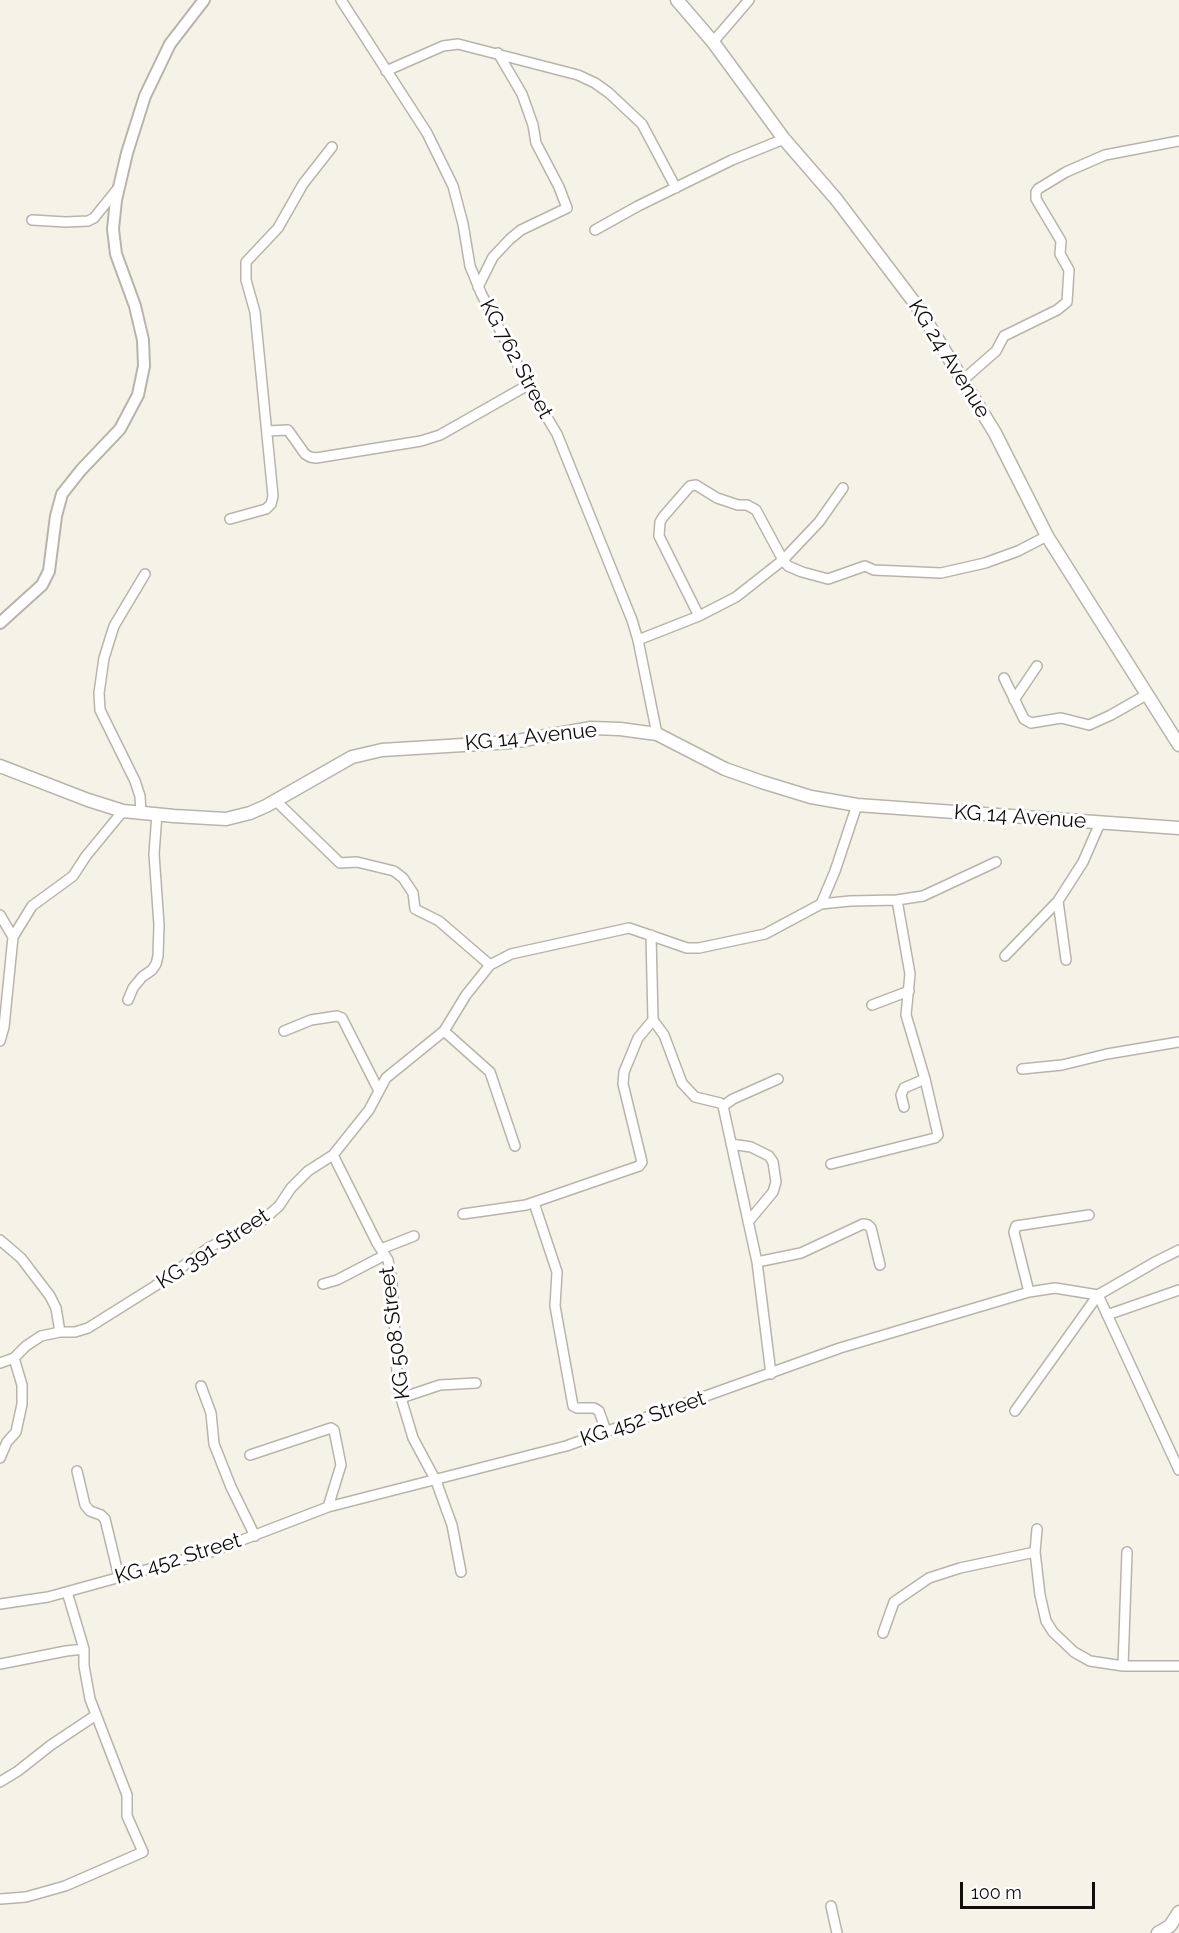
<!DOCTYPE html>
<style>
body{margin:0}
#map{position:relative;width:1179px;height:1933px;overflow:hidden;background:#f5f2e7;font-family:Raleway,sans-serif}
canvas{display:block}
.scale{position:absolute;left:960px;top:1882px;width:135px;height:27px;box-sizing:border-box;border:3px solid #0f0e0a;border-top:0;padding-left:8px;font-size:18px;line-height:21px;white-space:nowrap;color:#0f0e0a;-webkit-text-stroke:4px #fff;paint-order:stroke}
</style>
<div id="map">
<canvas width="1179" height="1933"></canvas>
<div class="scale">100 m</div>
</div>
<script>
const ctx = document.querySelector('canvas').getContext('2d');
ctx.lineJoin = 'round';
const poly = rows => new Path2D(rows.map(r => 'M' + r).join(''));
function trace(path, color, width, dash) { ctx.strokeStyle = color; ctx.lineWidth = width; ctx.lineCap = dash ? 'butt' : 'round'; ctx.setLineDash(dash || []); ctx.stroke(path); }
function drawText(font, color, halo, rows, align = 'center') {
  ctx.font = font + ' Raleway,sans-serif'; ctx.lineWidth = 6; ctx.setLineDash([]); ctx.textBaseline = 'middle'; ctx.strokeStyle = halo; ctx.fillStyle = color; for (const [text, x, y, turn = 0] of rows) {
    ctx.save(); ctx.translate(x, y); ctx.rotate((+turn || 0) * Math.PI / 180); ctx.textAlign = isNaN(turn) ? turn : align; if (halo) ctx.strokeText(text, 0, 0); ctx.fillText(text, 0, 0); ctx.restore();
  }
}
const minor = poly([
 [341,0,427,133,453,186,463,224,470,266,481,293,530,389,557,434,632,620,638,640,657,734],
 [713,42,749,0],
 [386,71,443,46,458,44,578,75,595,83,609,93,642,124,676,188],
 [32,220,66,222,88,221,94,218,119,187],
 [595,230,638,206,732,160,784,139],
 [478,287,493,257,510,239,521,230,567,208,559,187,536,143,533,125,522,94,498,53],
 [963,380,996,351,1004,336,1057,310,1067,302,1069,270,1060,254,1061,241,1036,199,1036,192,1038,189,1066,172,1105,155,1179,141],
 [267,431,288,430,305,454,310,457,316,458,421,441,440,435,528,385],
 [230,519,266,509,271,504,273,496,255,312,246,280,246,262,278,228,303,184,332,147],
 [699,616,659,536,660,522,663,517,690,486,696,485,717,498,738,505,747,505,756,510,783,560,819,522,843,488],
 [638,640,699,616,736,597,783,560,788,566,802,572,828,579,865,566,874,570,941,573,985,563,1018,551,1047,536],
 [1004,678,1024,719,1031,723,1061,718,1089,725,1111,715,1146,695],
 [1014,700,1037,666],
 [275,800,340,863,357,862,394,871,403,878,413,893,415,909,439,921,490,965],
 [141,813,140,796,135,781,100,710,99,693,104,658,114,626,145,574],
 [1058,901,1066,960],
 [821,904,850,901,897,900,923,896,996,862],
 [0,915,13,937,4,1027,0,1041],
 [651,935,653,1020,664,1035,682,1083,695,1097,720,1103,723,1106,757,1262,771,1374],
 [13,937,32,906,73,876,86,856,123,811],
 [1005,956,1058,901,1083,862,1100,823],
 [128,1000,133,988,142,977,152,970,156,964,158,956,159,925,154,854,157,814],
 [872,1005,909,991],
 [284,1031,311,1020,337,1016,342,1018,378,1089],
 [444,1031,490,1072,515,1146],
 [1022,1069,1062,1065,1107,1054,1179,1042],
 [723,1106,733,1099,778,1079],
 [904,1107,901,1095,904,1088,925,1079],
 [731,1144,751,1147,769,1156,773,1162,776,1182,773,1192,748,1222],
 [333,1155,377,1243,388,1260,392,1282,397,1372,401,1398,413,1438,436,1481,452,1525,461,1572],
 [831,1164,935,1138,938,1135,925,1079,906,1015,910,974,897,900],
 [534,1203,557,1272,555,1306,573,1406,577,1408,594,1408,599,1411,606,1431],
 [463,1214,526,1205,639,1166,642,1162,623,1084,624,1072,638,1038,653,1020],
 [0,1240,21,1258,50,1296,56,1308,60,1332],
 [381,1249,414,1236],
 [757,1262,801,1253,863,1224,868,1225,871,1228,880,1265],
 [323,1284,337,1280,385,1255],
 [1029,1292,1014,1232,1016,1226,1089,1215],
 [1107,1315,1179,1290],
 [0,1363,14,1358,26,1346,41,1336,60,1332,75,1332,88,1328,155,1286,210,1247,263,1220,279,1206,291,1188,308,1171,333,1155,369,1110,386,1078,444,1031,466,995,490,965,511,954,629,928,687,948,699,948,765,934,821,904,835,871,857,805],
 [201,1386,211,1413,214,1444,231,1487,255,1536],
 [401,1398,440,1385,476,1383],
 [1015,1411,1098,1295,1157,1261,1179,1250],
 [250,1455,331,1428,334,1430,341,1465,328,1507],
 [0,1458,7,1442,16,1432,22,1404,22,1385,14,1358],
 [77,1471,85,1505,90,1511,101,1515,105,1519,119,1577],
 [1037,1529,1035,1552,1040,1595,1046,1621,1053,1632,1074,1652,1090,1661,1123,1666,1179,1666],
 [0,1604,48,1597,211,1552,328,1507,566,1446,840,1348,1029,1292,1055,1288,1098,1295,1179,1470],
 [883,1633,894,1602,929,1578,960,1568,1035,1552],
 [0,1664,66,1651,84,1649],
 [1123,1666,1127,1552],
 [0,1782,18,1771,51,1745,96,1715],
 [0,1899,26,1897,65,1886,143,1852,127,1816,127,1795,90,1699,84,1666,84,1649,67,1592],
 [831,1906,837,1933]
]);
const tertiary = poly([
 [0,623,42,585,49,571,56,516,62,494,81,470,120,429,138,395,144,366,143,340,135,306,116,254,113,229,116,200,127,153,145,96,170,44,204,0]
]);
const secondary = poly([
 [677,0,713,42,784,139,836,199,917,306,995,433,1047,536,1179,745],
 [0,766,88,800,123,811,174,816,226,819,250,813,266,806,352,757,382,750,512,742,591,728,620,729,657,734,725,769,762,782,811,797,857,805,1179,828],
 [1158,1933,1170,1926,1179,1912]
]);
const streetNames = [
 ["KG 762 Street",516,359,62],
 ["KG 24 Avenue",949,359,58],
 ["KG 14 Avenue",531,737,-6],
 ["KG 14 Avenue",1020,817,4],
 ["KG 391 Street",213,1249,-33],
 ["KG 508 Street",395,1333,-97],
 ["KG 452 Street",643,1419,-19],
 ["KG 452 Street",178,1559,-17]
];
trace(minor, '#b7b5aa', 12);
trace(tertiary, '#b7b5aa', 14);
trace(secondary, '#b7b5aa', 15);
trace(minor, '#fff', 9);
trace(tertiary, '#fff', 10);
trace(secondary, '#fff', 12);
drawText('21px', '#0f0e0a', '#fff', streetNames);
</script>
